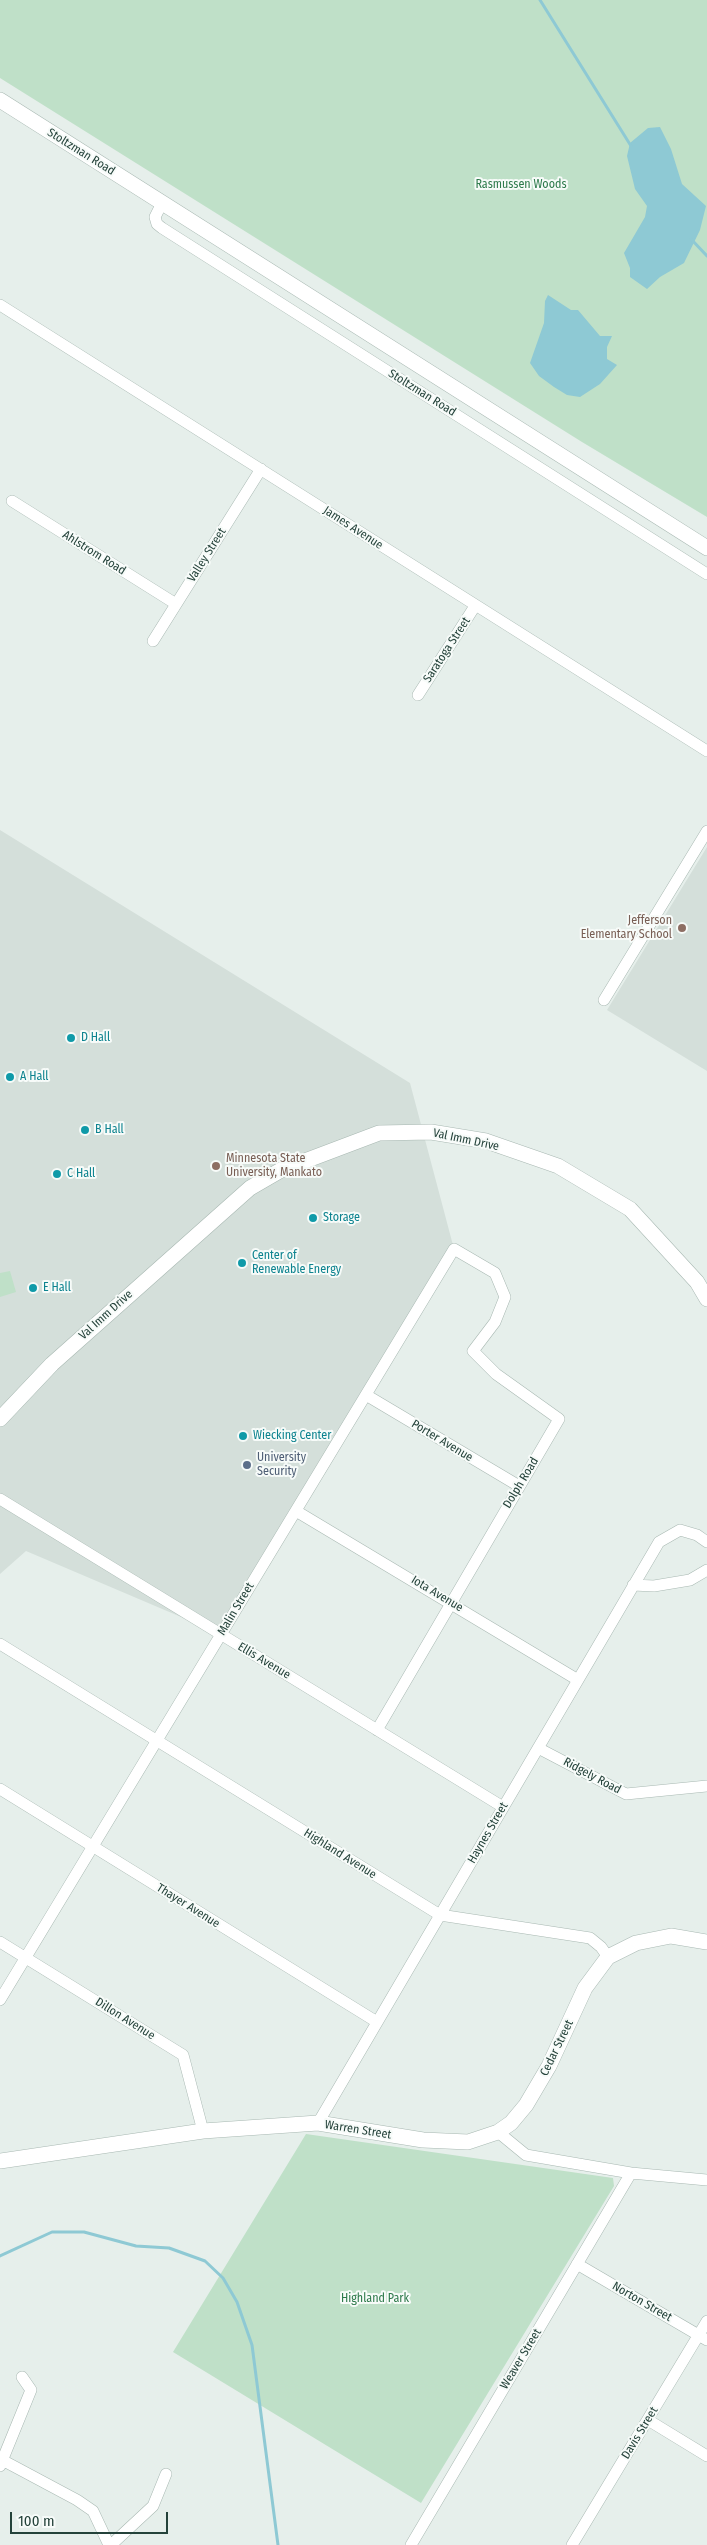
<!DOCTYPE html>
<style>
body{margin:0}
#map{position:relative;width:707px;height:2545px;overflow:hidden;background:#e6efeb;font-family:"Fira Sans Condensed",sans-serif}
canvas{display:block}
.scale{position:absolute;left:10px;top:2512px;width:158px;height:22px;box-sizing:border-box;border:2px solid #24423a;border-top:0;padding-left:6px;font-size:15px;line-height:18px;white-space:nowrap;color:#24423a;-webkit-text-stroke:4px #f7fbf9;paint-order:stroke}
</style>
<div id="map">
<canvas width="707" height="2545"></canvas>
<div class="scale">100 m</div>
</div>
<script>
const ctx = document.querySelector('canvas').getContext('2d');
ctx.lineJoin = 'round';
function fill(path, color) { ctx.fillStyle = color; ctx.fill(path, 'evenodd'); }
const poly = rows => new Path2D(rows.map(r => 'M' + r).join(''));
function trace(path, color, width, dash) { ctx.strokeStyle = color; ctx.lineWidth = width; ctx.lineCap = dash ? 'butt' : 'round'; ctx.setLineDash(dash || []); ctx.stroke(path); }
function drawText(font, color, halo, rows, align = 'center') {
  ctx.font = font + ' "Fira Sans Condensed",sans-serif'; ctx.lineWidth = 4; ctx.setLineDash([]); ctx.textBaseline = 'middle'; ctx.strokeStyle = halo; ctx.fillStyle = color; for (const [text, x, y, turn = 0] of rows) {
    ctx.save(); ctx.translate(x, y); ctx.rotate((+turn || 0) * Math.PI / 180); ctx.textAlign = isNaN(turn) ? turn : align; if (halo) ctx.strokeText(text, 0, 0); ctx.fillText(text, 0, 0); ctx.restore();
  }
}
const built = poly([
 [0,830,410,1083,454,1249,221,1634,26,1551,0,1574],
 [707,847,707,1071,607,1010]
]);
const green = poly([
 [0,0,707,0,707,517,582,442,0,78],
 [10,1271,16,1292,0,1297,0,1273],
 [306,2134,613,2178,614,2186,421,2503,173,2352]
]);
const water = poly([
 [660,127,671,149,682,184,706,206,700,230,684,263,660,277,647,289,630,277,630,268,624,253,645,217,647,206,635,189,627,156,630,143,648,128],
 [548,295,571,310,578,310,600,336,612,336,607,347,607,359,617,365,600,384,580,397,567,395,554,387,539,376,530,363,544,323,545,301]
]);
const stream = poly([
 [540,0,631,146],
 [691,239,707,256],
 [0,2256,52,2232,84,2232,136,2246,169,2248,205,2261,223,2278,237,2302,252,2345,278,2545]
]);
const minor = poly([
 [162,203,155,217,157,224,162,228,707,574],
 [0,305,707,751],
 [12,501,176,604],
 [153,641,261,469],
 [418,695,475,606],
 [604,1000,707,831],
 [366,1395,519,1486],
 [0,1499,503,1807],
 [296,1511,578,1680],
 [633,1585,654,1586,690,1580,707,1570],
 [0,1644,440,1915,590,1938,601,1947,608,1957],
 [538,1748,626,1794,707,1786],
 [0,1789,377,2022],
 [0,1942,183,2055,203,2131],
 [0,2000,454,1249,495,1273,505,1297,495,1322,473,1351,496,1374,559,1419,377,1730],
 [318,2123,659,1542,680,1530,697,1535,707,1542],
 [498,2132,526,2155,631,2173,707,2180],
 [577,2264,707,2340],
 [648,2420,707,2456],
 [4,2461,77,2500,93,2511,109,2545],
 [0,2466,31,2390,22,2377],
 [111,2545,153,2506,166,2474],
 [411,2545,631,2173],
 [572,2545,707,2321]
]);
const tertiary = poly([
 [0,100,707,548],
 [0,1419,52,1364,250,1188,281,1170,379,1133,431,1132,486,1141,558,1166,630,1209,697,1282,707,1299],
 [0,2161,203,2131,318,2123,423,2140,468,2142,498,2132,511,2123,526,2105,549,2066,585,1988,608,1957,636,1943,671,1936,707,1942]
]);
const markers = [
 [682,928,5,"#8d6e63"],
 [71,1038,5,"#0f9aa8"],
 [10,1077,5,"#0f9aa8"],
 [85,1130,5,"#0f9aa8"],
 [216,1166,5,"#8d6e63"],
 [57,1174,5,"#0f9aa8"],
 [313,1218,5,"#0f9aa8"],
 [242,1263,5,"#0f9aa8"],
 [33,1288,5,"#0f9aa8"],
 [243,1436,5,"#0f9aa8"],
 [247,1465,5,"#5c6f8a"]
];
const streetNames = [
 ["Stoltzman Road",81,152,32],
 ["Stoltzman Road",422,393,32],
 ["James Avenue",353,528,33],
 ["Ahlstrom Road",94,553,32],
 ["Valley Street",207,555,-58],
 ["Saratoga Street",447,650,-57],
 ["Val Imm Drive",466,1140,12],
 ["Val Imm Drive",106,1315,-42],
 ["Porter Avenue",442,1441,31],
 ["Dolph Road",521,1483,-59],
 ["Iota Avenue",437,1594,31],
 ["Malin Street",236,1609,-59],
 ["Ellis Avenue",264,1661,31],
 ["Ridgely Road",592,1776,28],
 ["Haynes Street",488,1833,-60],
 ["Highland Avenue",340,1854,32],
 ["Thayer Avenue",188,1906,32],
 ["Dillon Avenue",125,2019,32],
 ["Cedar Street",557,2048,-64],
 ["Warren Street",358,2130,9],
 ["Norton Street",642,2302,30],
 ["Weaver Street",521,2359,-59],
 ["Davis Street",640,2433,-59]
];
const parkNames = [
 ["Rasmussen Woods",521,185],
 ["Highland Park",375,2299]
];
const educationNames = [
 ["Jefferson",672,921],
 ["Elementary School",672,935],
 ["Minnesota State",226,1159,"left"],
 ["University, Mankato",226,1173,"left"]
];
const cultureNames = [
 ["D Hall",81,1038],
 ["A Hall",20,1077],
 ["B Hall",95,1130],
 ["C Hall",67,1174],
 ["Storage",323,1218],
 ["Center of",252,1256],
 ["Renewable Energy",252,1270],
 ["E Hall",43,1288],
 ["Wiecking Center",253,1436]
];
const serviceNames = [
 ["University",257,1458],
 ["Security",257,1472]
];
fill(built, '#d4dfda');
fill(green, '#bfe0c8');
fill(water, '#8ec9d4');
trace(stream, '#8ec9d4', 3);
trace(minor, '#a8b8b2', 12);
trace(tertiary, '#a8b8b2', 16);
trace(minor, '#fff', 11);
trace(tertiary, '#fff', 15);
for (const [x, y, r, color] of markers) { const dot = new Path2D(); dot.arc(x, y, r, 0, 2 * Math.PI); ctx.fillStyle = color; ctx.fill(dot); trace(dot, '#f7fbf9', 2); }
drawText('12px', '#24423a', '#f7fbf9', streetNames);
drawText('12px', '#2d7a4b', '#f7fbf9', parkNames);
drawText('12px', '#785e54', '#f7fbf9', educationNames, 'right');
drawText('12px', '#0d838f', '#f7fbf9', cultureNames, 'left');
drawText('12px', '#4e5e75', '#f7fbf9', serviceNames, 'left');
</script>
